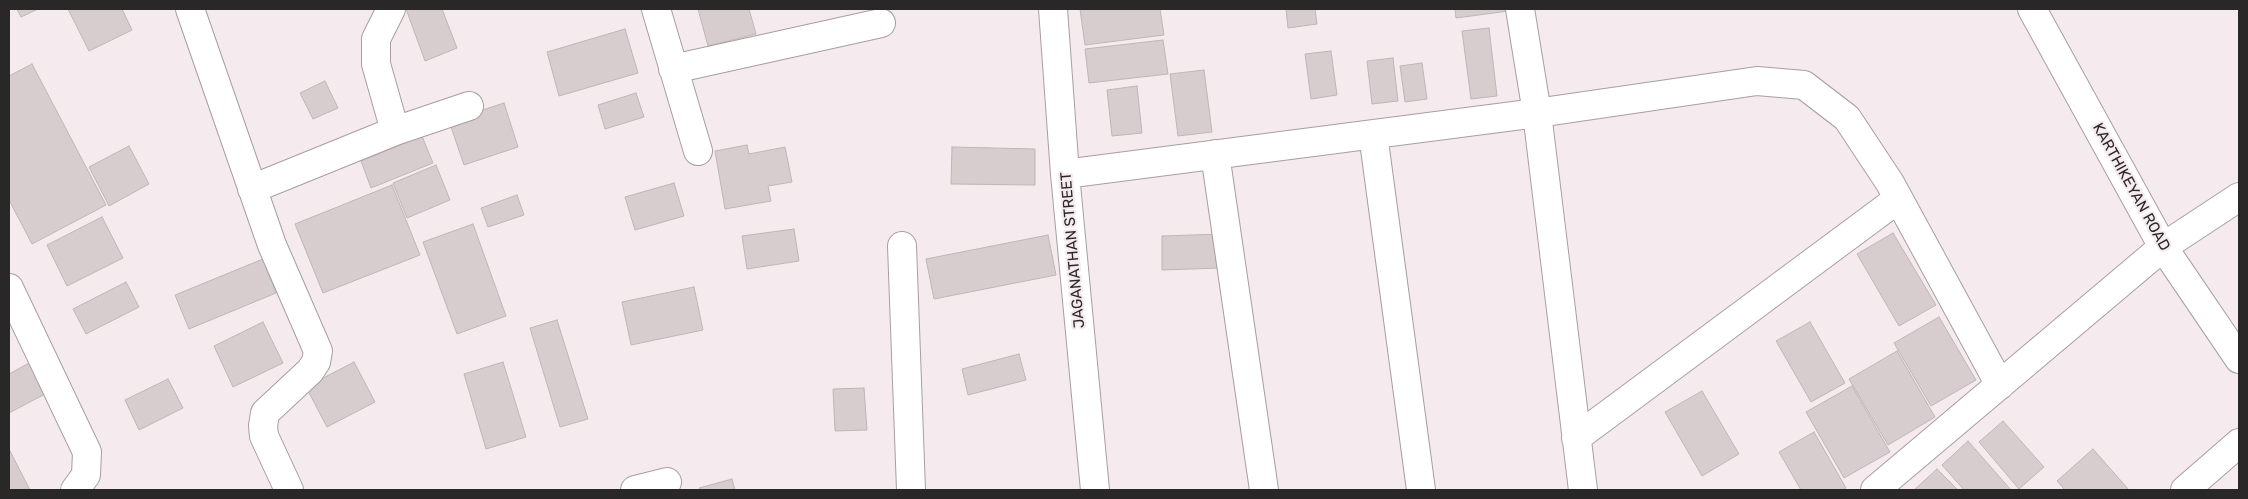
<!DOCTYPE html>
<style>
body{margin:0}
#map{position:relative;width:2248px;height:499px;overflow:hidden;background:#f5ebee;font-family:Rubik,sans-serif}
canvas{display:block}
.frame{position:absolute;inset:0;border:10px solid #2a2728;pointer-events:none}
</style>
<div id="map">
<canvas width="2248" height="499"></canvas>
<div class="frame"></div>
</div>
<script>
const ctx = document.querySelector('canvas').getContext('2d');
ctx.lineJoin = 'round';
function fill(path, color) { ctx.fillStyle = color; ctx.fill(path, 'evenodd'); }
const poly = rows => new Path2D(rows.map(r => 'M' + r).join(''));
function trace(path, color, width, dash) { ctx.strokeStyle = color; ctx.lineWidth = width; ctx.lineCap = dash ? 'butt' : 'round'; ctx.setLineDash(dash || []); ctx.stroke(path); }
function drawText(font, color, halo, rows, align = 'center') {
  ctx.font = font + ' Rubik,sans-serif'; ctx.lineWidth = 4.5; ctx.setLineDash([]); ctx.textBaseline = 'middle'; ctx.strokeStyle = halo; ctx.fillStyle = color; for (const [text, x, y, turn = 0] of rows) {
    ctx.save(); ctx.translate(x, y); ctx.rotate((+turn || 0) * Math.PI / 180); ctx.textAlign = isNaN(turn) ? turn : align; if (halo) ctx.strokeText(text, 0, 0); ctx.fillText(text, 0, 0); ctx.restore();
  }
}
const building = poly([
 [17,9,38,9,21,17,17,9],
 [68,9,122,9,132,30,89,51,68,9],
 [406,9,442,9,457,48,425,61,406,9],
 [698,9,749,9,756,34,708,46,698,9],
 [1080,9,1160,9,1164,35,1085,45,1080,9],
 [1286,9,1315,9,1317,24,1288,28,1286,9],
 [1455,9,1508,9,1509,11,1456,18,1455,9],
 [1489,28,1497,96,1471,99,1462,31,1489,28],
 [625,29,638,73,559,96,547,52,625,29],
 [1163,40,1168,74,1089,83,1085,49,1163,40],
 [1331,51,1337,95,1311,99,1305,54,1331,51],
 [1393,58,1398,101,1372,104,1367,61,1393,58],
 [1422,63,1427,99,1405,102,1400,66,1422,63],
 [32,64,106,205,32,244,9,200,9,76,32,64],
 [1204,70,1212,132,1178,136,1170,74,1204,70],
 [325,81,338,108,313,119,300,93,325,81],
 [1137,86,1142,133,1112,136,1107,90,1137,86],
 [636,93,644,117,605,129,598,105,636,93],
 [504,103,518,147,464,165,449,121,504,103],
 [422,136,433,163,371,188,361,161,422,136],
 [747,145,749,154,785,147,792,182,768,186,771,201,725,209,715,151,747,145],
 [129,146,149,184,109,206,89,167,129,146],
 [952,147,1035,149,1035,185,951,184,952,147],
 [436,165,450,200,407,218,393,183,436,165],
 [674,183,684,216,635,230,625,197,674,183],
 [392,185,420,255,323,293,295,224,392,185],
 [517,195,524,215,488,227,481,208,517,195],
 [102,217,123,258,67,286,47,245,102,217],
 [473,224,506,316,457,334,423,242,473,224],
 [794,229,799,261,747,269,742,236,794,229],
 [1893,233,1936,305,1899,326,1857,254,1893,233],
 [1221,234,1222,268,1162,270,1162,236,1221,234],
 [1048,235,1056,275,934,299,926,259,1048,235],
 [263,259,276,293,189,329,175,295,263,259],
 [126,282,139,307,86,334,73,309,126,282],
 [694,287,703,330,631,345,622,302,694,287],
 [1939,317,1976,380,1931,406,1894,343,1939,317],
 [557,320,588,419,560,427,530,328,557,320],
 [263,322,283,363,233,387,214,346,263,322],
 [1810,322,1845,383,1811,402,1776,341,1810,322],
 [1897,351,1935,417,1888,445,1849,379,1897,351],
 [1019,354,1026,380,968,395,962,369,1019,354],
 [31,362,47,393,9,413,9,374,31,362],
 [354,362,375,402,327,427,306,387,354,362],
 [503,362,526,437,486,449,464,374,503,362],
 [168,379,183,408,139,430,125,400,168,379],
 [1852,386,1890,452,1844,478,1806,412,1852,386],
 [864,388,867,430,835,431,833,389,864,388],
 [1702,391,1739,454,1702,476,1665,412,1702,391],
 [2003,421,2044,467,2019,489,1979,442,2003,421],
 [1814,432,1846,488,1842,490,1801,490,1779,452,1814,432],
 [1968,441,2011,490,1964,490,1942,465,1968,441],
 [9,449,30,490,9,490,9,449],
 [2093,449,2129,490,2065,490,2057,481,2093,449],
 [1937,469,1958,490,1914,490,1937,469],
 [732,479,735,490,700,490,699,488,732,479]
]);
const minor = poly([
 [190,9,272,245,318,351,316,362,310,371,265,413,263,426,264,436,289,490],
 [391,9,376,39,376,64,395,131],
 [656,9,698,151],
 [1053,9,1065,174,1095,490],
 [1520,9,1537,113,1583,490],
 [673,69,881,23],
 [1373,134,1421,490],
 [1215,154,1264,490],
 [1065,174,1537,113,1757,81,1804,85,1847,118,1890,183,2000,385],
 [252,189,395,131,469,106],
 [902,246,911,490],
 [9,288,87,452,86,475,75,490],
 [1576,438,1898,199],
 [635,490,667,482],
 [1875,490,2163,247,2239,197],
 [2185,490,2239,443]
]);
const tertiary = poly([
 [2032,9,2163,247,2239,359]
]);
const streetNames = [
 ["KARTHIKEYAN ROAD",2131,187,61],
 ["JAGANATHAN STREET",1073,250,-95]
];
fill(building, '#d7cdcf');
trace(building, '#bfb5b8', 1);
trace(minor, '#a89ea1', 30);
trace(tertiary, '#a89ea1', 30);
trace(minor, '#fff', 28);
trace(tertiary, '#fff', 28);
drawText('15px', '#2a2728', '#f5ebee', streetNames);
</script>
